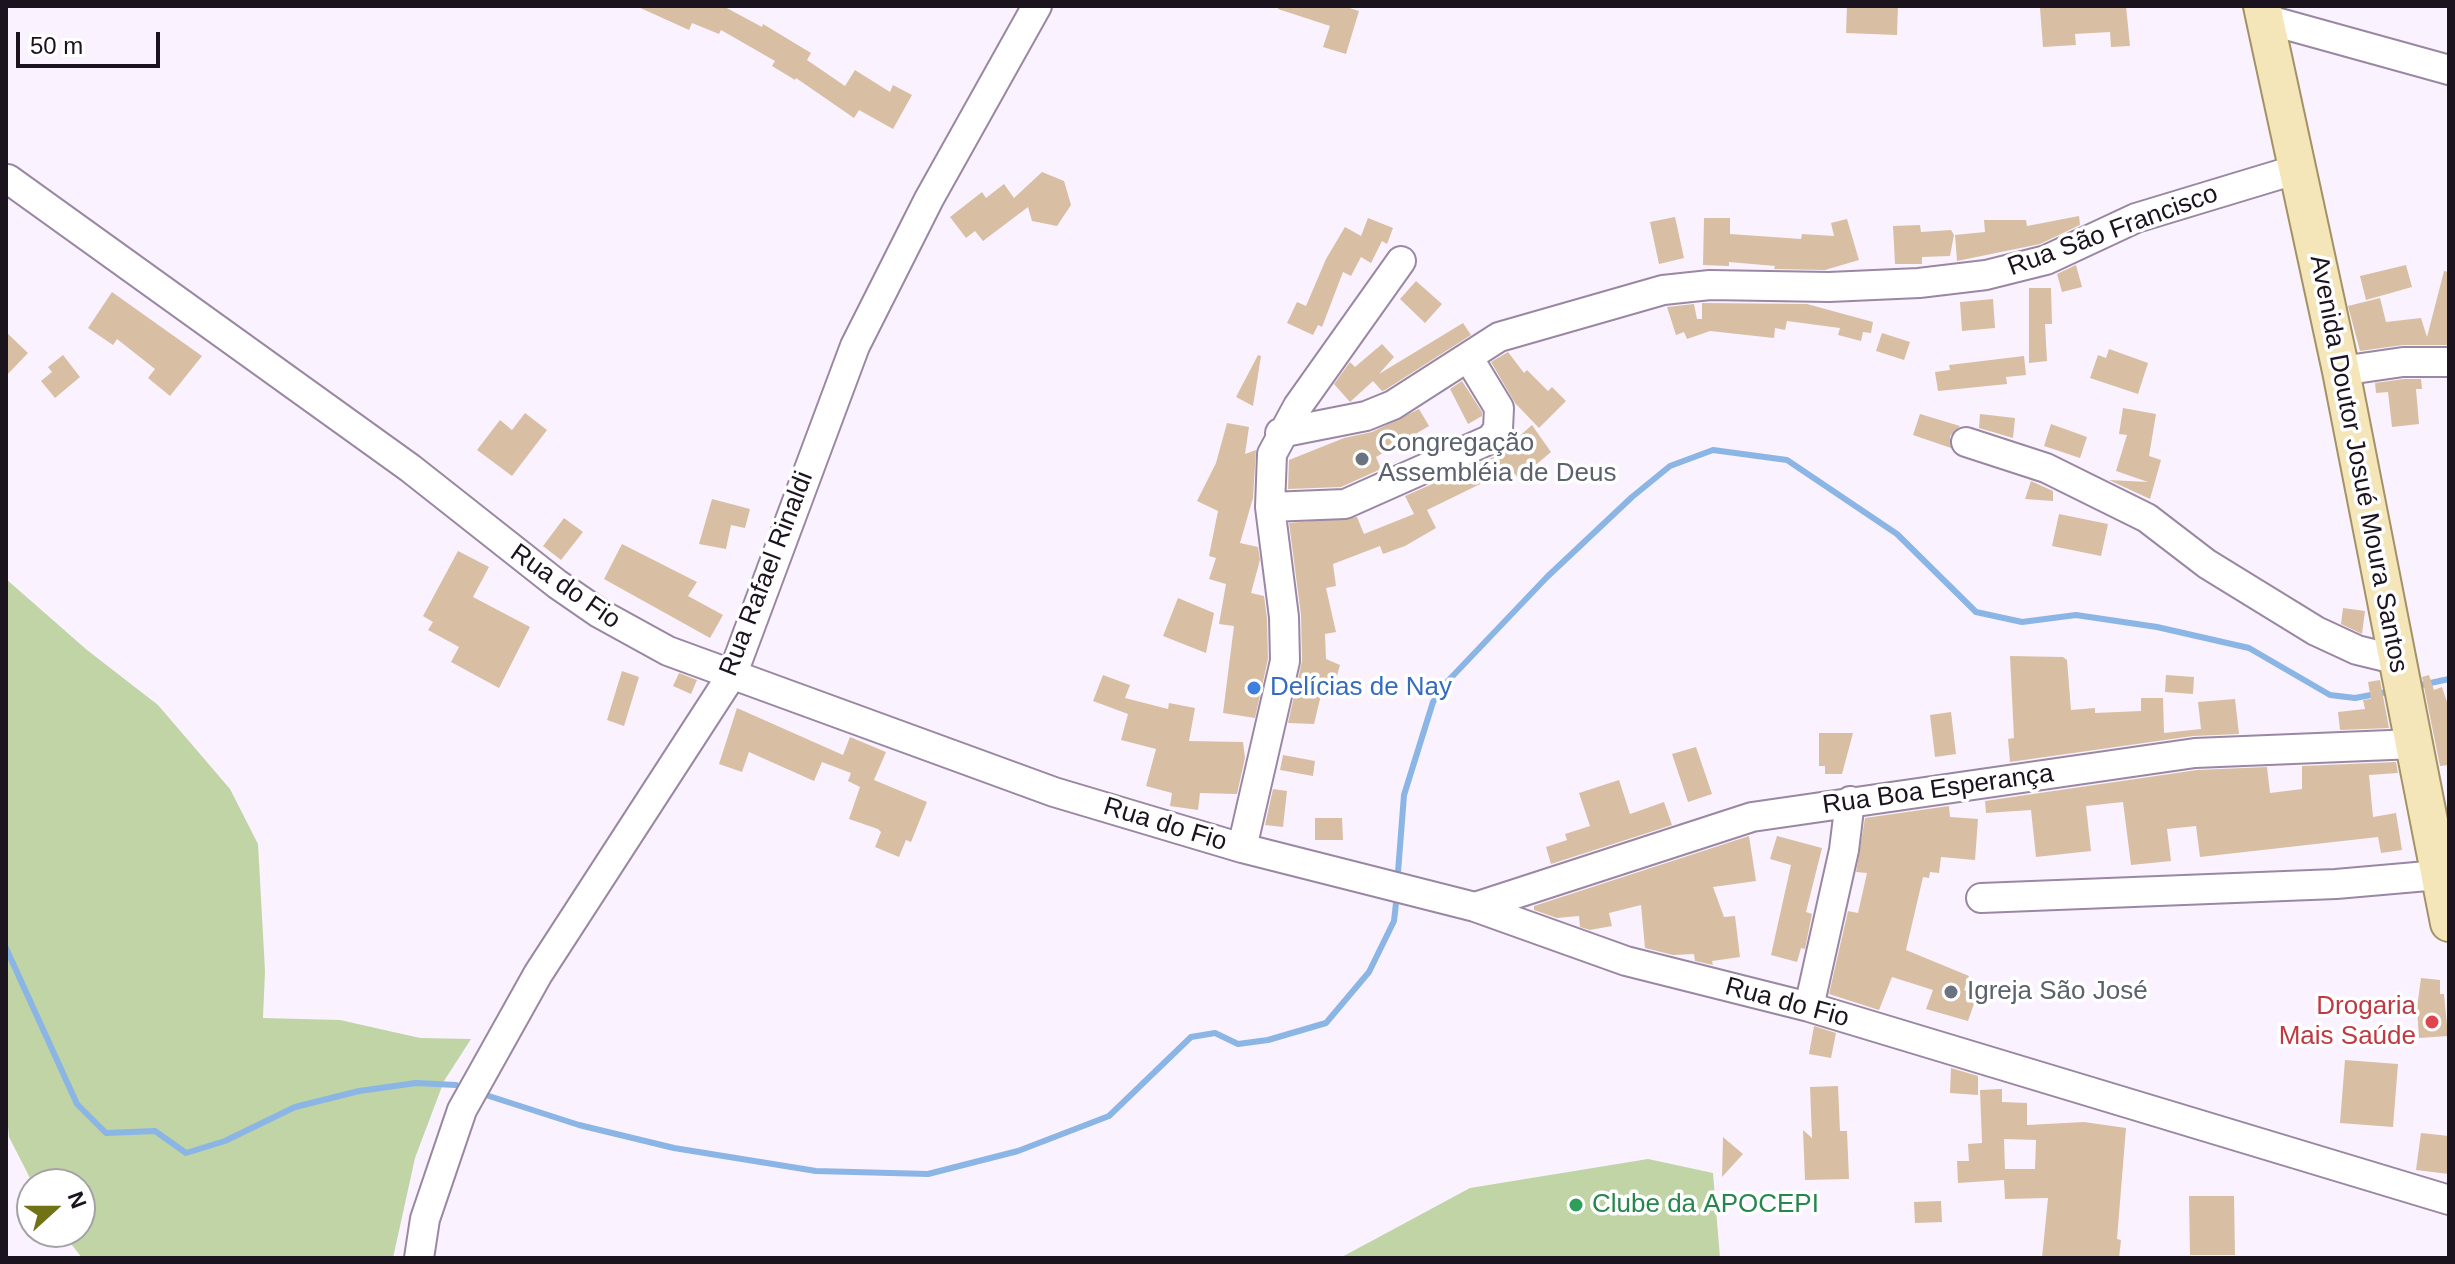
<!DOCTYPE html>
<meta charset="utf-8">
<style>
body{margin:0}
#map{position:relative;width:2455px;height:1264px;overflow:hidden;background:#faf2fe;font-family:Helvetica,sans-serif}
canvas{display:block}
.frame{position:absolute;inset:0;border:8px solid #1b131e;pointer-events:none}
.north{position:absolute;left:16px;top:1168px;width:80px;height:80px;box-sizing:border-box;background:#fff;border:2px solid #a4a1a5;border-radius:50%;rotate:69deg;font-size:22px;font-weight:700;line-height:32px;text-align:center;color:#1b131e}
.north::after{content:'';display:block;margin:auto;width:28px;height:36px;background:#717216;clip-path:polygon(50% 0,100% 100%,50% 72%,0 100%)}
.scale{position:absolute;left:16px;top:32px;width:144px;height:36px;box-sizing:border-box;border:4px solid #1b131e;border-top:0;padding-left:10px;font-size:24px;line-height:28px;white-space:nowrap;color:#1b131e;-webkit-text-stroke:6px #fff;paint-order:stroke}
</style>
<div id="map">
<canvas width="2455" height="1264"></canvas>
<div class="frame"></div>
<div class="north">N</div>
<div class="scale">50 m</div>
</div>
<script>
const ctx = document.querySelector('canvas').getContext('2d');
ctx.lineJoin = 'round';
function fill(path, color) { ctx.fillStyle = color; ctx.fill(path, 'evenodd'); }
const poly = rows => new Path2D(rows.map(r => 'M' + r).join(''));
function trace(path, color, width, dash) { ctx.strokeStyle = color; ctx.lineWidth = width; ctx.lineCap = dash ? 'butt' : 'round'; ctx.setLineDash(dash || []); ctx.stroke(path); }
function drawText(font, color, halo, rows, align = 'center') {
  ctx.font = font + ' Helvetica,sans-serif'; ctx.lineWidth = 7; ctx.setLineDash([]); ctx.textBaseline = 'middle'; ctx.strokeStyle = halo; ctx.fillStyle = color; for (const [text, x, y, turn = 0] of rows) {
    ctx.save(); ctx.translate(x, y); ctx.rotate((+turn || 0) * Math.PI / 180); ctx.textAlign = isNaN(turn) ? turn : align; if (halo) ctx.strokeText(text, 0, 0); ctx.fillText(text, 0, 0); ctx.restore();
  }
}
const green = poly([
 [6,579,87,650,158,705,230,789,258,844,265,971,263,1018,340,1020,420,1038,471,1039,444,1081,415,1158,393,1258,82,1258,62,1232,80,1232,80,1184,33,1184,9,1137,6,1105],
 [1648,1159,1713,1173,1720,1258,1340,1258,1470,1188]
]);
const stream = poly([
 [2421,685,2449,679],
 [1398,872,1404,795,1433,702,1446,683,1547,577,1632,497,1670,466,1713,450,1787,460,1897,534,1976,612,2022,622,2076,615,2157,627,2249,648,2330,695,2355,698,2387,692],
 [6,948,77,1104,106,1133,155,1131,186,1153,225,1141,295,1107,359,1091,416,1083,456,1085],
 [489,1096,579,1125,674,1148,816,1171,928,1174,1018,1151,1109,1116,1191,1037,1215,1033,1238,1044,1268,1040,1326,1023,1369,972,1394,921,1396,903]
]);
const building = poly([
 [636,6,723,6,762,27,763,24,811,53,807,60,845,86,855,70,890,92,893,85,912,95,893,129,859,110,854,118,796,78,795,80,772,66,775,61,721,30,719,34,692,23,689,30],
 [1278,6,1343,6,1359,11,1346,54,1323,47,1330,26,1278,9],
 [1847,6,1898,6,1897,35,1846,33],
 [2075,6,2126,6,2130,46,2111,47,2110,32,2075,34,2076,45,2043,47,2040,8],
 [1042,172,1064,181,1071,205,1057,226,1032,221,1028,207,983,241,975,231,966,238,950,217,982,192,986,198,1004,184,1014,198],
 [2079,216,2080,225,2040,244,1957,261,1955,235,1985,232,1984,220,2026,220,2027,226],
 [1675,217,1684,258,1659,264,1650,222],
 [1368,218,1393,228,1387,244,1382,241,1371,263,1361,257,1351,276,1343,272,1322,327,1318,325,1313,335,1287,323,1297,302,1306,306,1326,259,1345,227,1361,236],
 [1704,218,1730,218,1730,234,1801,239,1802,234,1834,236,1831,223,1847,219,1859,260,1825,270,1774,269,1775,266,1729,262,1729,266,1703,265],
 [1920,225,1921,232,1951,230,1954,235,1950,256,1922,257,1922,264,1895,264,1893,226],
 [2076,265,2082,287,2062,292,2057,274],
 [2406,265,2412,287,2366,300,2360,276],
 [2444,271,2449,272,2449,345,2403,345,2360,351,2348,306,2380,298,2386,322,2421,318,2427,337],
 [1416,281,1442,304,1425,323,1400,299],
 [2029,288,2051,288,2052,324,2045,324,2047,361,2029,363],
 [112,292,202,356,170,396,148,378,155,369,117,339,113,345,88,328],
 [1993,299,1995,328,1962,331,1960,302],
 [1702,303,1807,304,1873,322,1871,333,1863,332,1861,341,1838,335,1840,328,1787,321,1785,330,1775,328,1774,338,1710,331,1687,339,1684,332,1676,335,1667,307,1694,304,1697,319,1702,319],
 [1463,323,1471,335,1385,390,1382,391,1373,381,1350,402,1334,384,1350,362,1355,367,1382,344,1394,357,1379,374],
 [6,332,28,353,6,376],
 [1882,333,1910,342,1904,360,1876,351],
 [2109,349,2148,363,2138,394,2090,378,2098,355,2106,358],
 [1508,352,1524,373,1527,370,1548,391,1552,387,1566,401,1539,428,1515,403,1491,362],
 [63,355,80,377,55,398,41,381,52,372,48,367],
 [1258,355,1261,356,1253,406,1236,397],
 [2024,356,2026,375,2006,377,2007,384,1938,391,1935,372,1950,370,1949,365],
 [2404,379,2421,379,2422,389,2416,389,2419,424,2392,427,2388,392,2376,393,2375,383],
 [1462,381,1482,412,1482,416,1468,424,1450,389],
 [2123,408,2156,414,2149,456,2161,460,2150,499,2109,480,2148,482,2116,471,2127,435,2119,434],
 [1419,409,1429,426,1376,457,1381,469,1341,487,1288,489,1289,460,1344,438,1372,432],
 [525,413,547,430,512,476,477,450,500,420,512,430],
 [1920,414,1960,426,1950,436,1951,448,1913,435],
 [1980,414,2015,418,2013,438,1979,428],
 [1227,423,1249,427,1245,454,1256,450,1253,498,1240,543,1258,547,1260,560,1251,593,1264,596,1267,618,1268,659,1255,718,1223,713,1234,626,1219,624,1226,584,1209,579,1216,558,1209,556,1218,511,1197,501,1216,463],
 [2051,424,2087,437,2080,458,2044,446],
 [1532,425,1551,452,1519,479,1511,469,1427,510,1436,528,1405,546,1383,554,1380,546,1333,564,1336,586,1326,588,1336,632,1325,634,1326,659,1340,665,1336,680,1331,679,1326,696,1321,695,1314,724,1288,723,1302,661,1301,615,1289,523,1357,517,1364,534,1414,514,1405,496,1498,455],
 [2031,481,2053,491,2053,501,2025,499],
 [712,499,750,509,745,528,731,525,726,549,699,544],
 [2059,514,2108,524,2101,556,2052,546],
 [564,518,583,532,561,560,543,546],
 [622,544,697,582,688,596,723,615,710,638,604,579],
 [458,551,489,567,473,597,530,627,499,688,451,662,459,647,428,630,433,622,423,616],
 [1178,598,1214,613,1206,653,1163,636],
 [2343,608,2365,611,2362,634,2341,624],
 [2010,656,2063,657,2067,660,2071,710,2095,708,2095,713,2141,711,2141,698,2163,698,2164,733,2201,729,2198,702,2235,699,2239,734,2193,736,2010,762,2008,739,2014,738],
 [622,671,639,677,624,726,607,720],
 [679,673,697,680,691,694,673,686],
 [1103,675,1130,685,1125,698,1168,709,1169,703,1195,708,1189,741,1243,742,1245,758,1237,794,1200,793,1198,810,1170,806,1172,793,1146,786,1156,749,1121,740,1128,714,1093,701],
 [2166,675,2194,677,2193,694,2165,692],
 [2429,675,2434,690,2442,687,2449,708,2449,765,2440,766,2422,677],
 [2380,680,2389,728,2340,730,2338,712,2365,709,2363,700,2371,699,2368,682],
 [737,708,843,755,850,737,886,752,874,780,927,802,911,842,906,840,899,857,875,847,881,832,878,829,849,819,860,787,848,781,851,773,822,762,814,781,749,752,742,772,719,764],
 [1951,712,1956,754,1935,757,1930,715],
 [1819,733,1853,733,1842,774,1825,774,1825,766,1819,766],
 [1696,747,1712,794,1688,802,1672,754],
 [1283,755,1315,761,1313,776,1280,770],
 [2396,762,2398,773,2369,775,2373,817,2396,813,2402,850,2381,853,2378,837,2200,857,2196,826,2167,829,2171,861,2131,865,2123,802,2086,806,2091,851,2036,857,2031,810,1986,813,1985,801,2197,770,2267,767,2270,793,2302,789,2302,766],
 [1619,780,1630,814,1664,802,1672,825,1551,864,1546,847,1567,840,1565,834,1590,826,1579,793],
 [1273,789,1287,791,1283,827,1265,825],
 [1949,806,1950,817,1978,819,1975,860,1941,857,1939,873,1930,872,1929,878,1923,877,1906,950,1969,976,1964,990,1977,995,1968,1021,1926,1009,1933,990,1892,977,1879,1010,1829,994,1848,911,1858,913,1867,873,1856,872,1865,818],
 [1315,818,1342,818,1343,840,1315,840],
 [1749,836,1756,881,1713,887,1724,917,1735,916,1740,957,1712,961,1713,965,1695,961,1694,954,1673,955,1645,948,1641,905,1609,913,1612,926,1590,930,1580,927,1579,916,1557,918,1534,910,1534,906],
 [1777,836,1822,848,1806,912,1812,914,1805,949,1801,948,1797,962,1771,955,1791,865,1770,859],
 [2421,978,2440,980,2440,994,2444,994,2448,1036,2419,1038,2417,1008],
 [1814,1026,1836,1033,1831,1058,1809,1054],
 [2345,1060,2398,1064,2393,1127,2340,1123],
 [1951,1068,1978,1076,1978,1095,1950,1093],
 [1838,1086,1840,1131,1847,1131,1849,1179,1805,1180,1803,1130,1812,1138,1810,1087],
 [2002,1089,2002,1102,2027,1103,2027,1125,2084,1122,2126,1128,2117,1239,2121,1240,2119,1258,2042,1258,2048,1198,2005,1199,2004,1180,1958,1183,1957,1161,1969,1161,1968,1144,1982,1143,1980,1090],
 [2004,1139,2036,1140,2035,1169,2005,1169],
 [2421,1133,2449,1136,2449,1174,2416,1170],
 [1723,1137,1743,1154,1722,1177],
 [2189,1196,2234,1196,2235,1255,2190,1255],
 [1941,1201,1942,1222,1915,1223,1914,1202]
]);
const minor = poly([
 [2265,19,2449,70],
 [8,179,410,468,557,584,599,613,668,651,1054,792,1242,848,1475,907,1626,961,1809,1007,2449,1200],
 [2341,371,2403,362,2449,362],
 [1280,433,1366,416,1393,405,1499,337,1663,290,1710,285,1829,287,1919,283,1986,275,2046,260,2136,218,2298,169],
 [1966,442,2046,468,2147,518,2207,564,2316,631,2357,650,2398,660],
 [1270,507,1345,504,1491,439,1498,429,1499,408,1468,357],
 [1242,848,1285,661,1284,617,1270,507,1272,454,1298,406,1401,261],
 [1981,898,2336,884,2439,875],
 [1475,907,1752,817,2195,753,2415,744],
 [1809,1007,1844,850,1850,801],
 [419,1258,425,1219,462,1110,538,974,733,673,855,346,929,199,1037,6]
]);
const major = poly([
 [2262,6,2341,371,2449,923]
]);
const markers = [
 [1362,459,8,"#6b7280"],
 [1254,688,8,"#3f7fe0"],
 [1951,992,8,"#6b7280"],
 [2432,1022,8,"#e0444e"],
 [1576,1205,8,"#2e9e5b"]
];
const streetNames = [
 ["Rua São Francisco",2113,231,-20],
 ["Avenida Doutor Josué Moura Santos",2358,464,79],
 ["Rua Rafael Rinaldi",767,574,-69],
 ["Rua do Fio",565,587,35],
 ["Rua Boa Esperança",1938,790,-8],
 ["Rua do Fio",1165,825,17],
 ["Rua do Fio",1787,1003,15]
];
const worshipNames = [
 ["Congregação",1378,444],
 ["Assembléia de Deus",1378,474],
 ["Igreja São José",1967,992]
];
const shopNames = [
 ["Delícias de Nay",1270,688]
];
const healthNames = [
 ["Drogaria",2416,1007],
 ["Mais Saúde",2416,1037]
];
const leisureNames = [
 ["Clube da APOCEPI",1592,1205]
];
fill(green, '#c0d4a6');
trace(stream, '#8bb5e4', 6);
fill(building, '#d8bfa4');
trace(minor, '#9a87a3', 32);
trace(major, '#a39265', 40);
trace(minor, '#fff', 28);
trace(major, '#f4e6b9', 36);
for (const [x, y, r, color] of markers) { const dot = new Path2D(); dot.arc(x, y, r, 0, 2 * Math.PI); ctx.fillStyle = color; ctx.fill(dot); trace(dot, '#fff', 3); }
drawText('26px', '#1b131e', '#fff', streetNames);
drawText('26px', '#5b616d', '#fff', worshipNames, 'left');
drawText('26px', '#366cbe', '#fff', shopNames, 'left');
drawText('26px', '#be3a42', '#fff', healthNames, 'right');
drawText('26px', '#27864d', '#fff', leisureNames, 'left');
</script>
